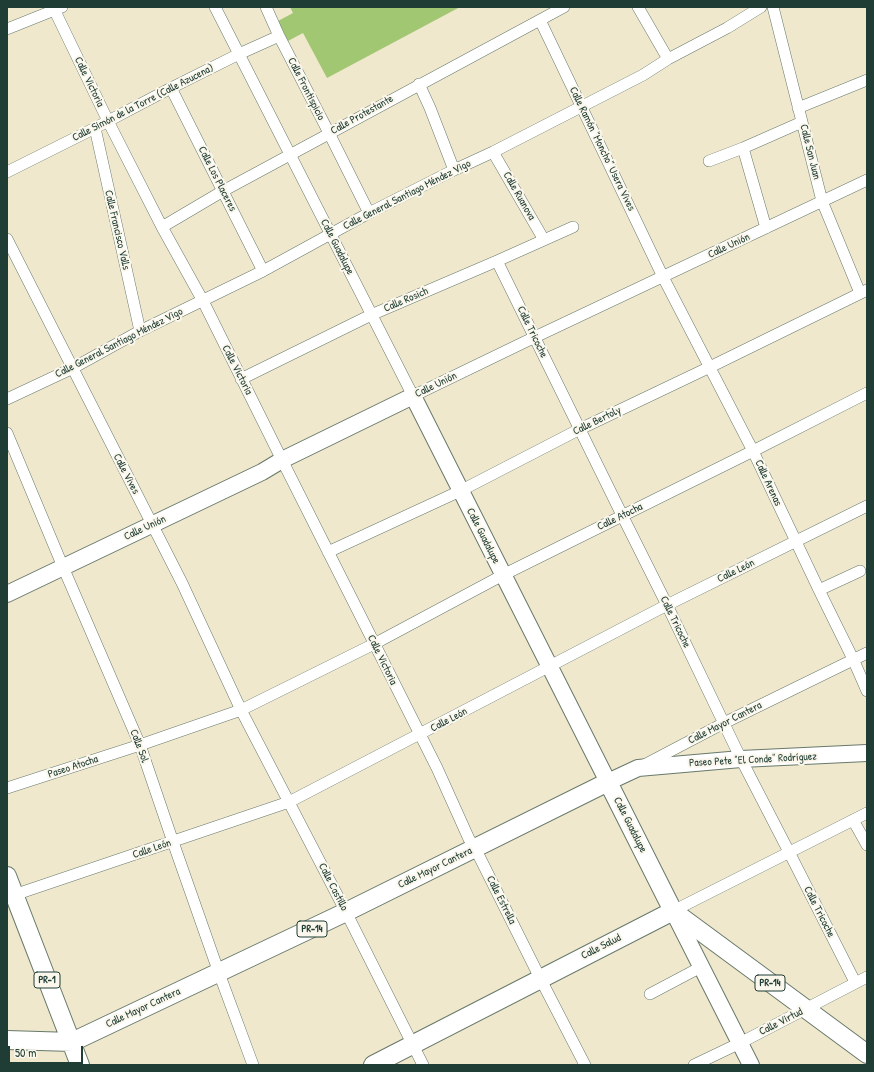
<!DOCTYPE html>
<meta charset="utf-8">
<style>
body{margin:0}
#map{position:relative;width:874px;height:1072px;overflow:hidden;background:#efe8cd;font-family:"Patrick Hand",sans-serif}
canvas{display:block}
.frame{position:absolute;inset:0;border:8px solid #1f3d34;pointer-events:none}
.scale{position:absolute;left:8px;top:1046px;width:75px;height:18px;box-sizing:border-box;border:2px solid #1f3d34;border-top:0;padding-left:5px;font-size:12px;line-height:14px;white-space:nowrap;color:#1f3d34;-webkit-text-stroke:3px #fbf7ec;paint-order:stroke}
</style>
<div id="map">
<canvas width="874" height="1072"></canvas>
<div class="frame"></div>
<div class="scale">50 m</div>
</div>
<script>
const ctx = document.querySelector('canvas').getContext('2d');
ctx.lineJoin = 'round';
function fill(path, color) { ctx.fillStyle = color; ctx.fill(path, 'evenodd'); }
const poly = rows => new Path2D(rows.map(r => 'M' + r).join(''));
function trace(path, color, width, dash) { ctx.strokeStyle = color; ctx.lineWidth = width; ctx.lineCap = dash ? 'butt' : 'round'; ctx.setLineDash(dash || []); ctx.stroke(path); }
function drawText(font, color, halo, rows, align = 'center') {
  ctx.font = font + ' "Patrick Hand",sans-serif'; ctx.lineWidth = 4; ctx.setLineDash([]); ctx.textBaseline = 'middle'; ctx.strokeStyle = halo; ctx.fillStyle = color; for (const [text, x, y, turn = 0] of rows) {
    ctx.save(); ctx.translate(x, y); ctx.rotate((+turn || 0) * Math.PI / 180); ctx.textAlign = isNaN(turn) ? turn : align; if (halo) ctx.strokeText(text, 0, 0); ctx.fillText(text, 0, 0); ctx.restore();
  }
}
const green = poly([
 [290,7,460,7,327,78,303,33,288,41,278,21,293,13]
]);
const street = poly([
 [53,7,108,121,162,227,203,301,282,460,437,768,469,839,475,848,540,978,585,1065],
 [215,7,413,396,535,337,867,180],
 [266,7,279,36,329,133,369,213],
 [638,7,668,59],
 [773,7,822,201,860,293],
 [540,20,663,277,753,451,819,590,853,659,867,691],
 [7,29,62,7],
 [419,84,430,108,454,170],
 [171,88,263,271],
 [798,108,867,80],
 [95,128,140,331],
 [743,148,766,228],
 [493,152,544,240],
 [709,161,743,148,802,122],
 [7,172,95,128,171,88,239,54,279,36],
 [162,227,223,191,564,7],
 [7,239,182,583,241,710,346,912,423,1065],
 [497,261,622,515,667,605,741,759,789,852,855,982],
 [241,379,371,315,497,261,573,227],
 [7,399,73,368,140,331,263,271,369,213,454,170,493,152,643,75,668,59,727,28,761,7],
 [7,433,63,567,140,745,173,842,219,973,253,1065],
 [328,552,460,491,580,429,710,367,867,290],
 [819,590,860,571],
 [644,765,724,723,867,653],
 [7,788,140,745,241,710,374,644,503,575,753,451,867,393],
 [853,820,867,845],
 [14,895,289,802,667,605,867,506],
 [673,911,867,813],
 [650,994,701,967],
 [694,1065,740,1043,867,977]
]);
const secondary = poly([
 [7,594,262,472,282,460,413,396,608,782,638,768,741,759,867,753],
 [673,911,751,1065]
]);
const primary = poly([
 [7,876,80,1065],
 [7,1040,72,1042,346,912,608,782,673,911,867,1054],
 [373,1065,673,911]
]);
const shields = [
 [312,929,30],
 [47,980,26],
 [770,983,30]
];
const shieldNames = [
 ["PR-14",312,929],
 ["PR-1",47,980],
 ["PR-14",770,983]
];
const streetNames = [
 ["Calle Victoria",89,82,64],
 ["Calle Frontispicio",306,89,63],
 ["Calle Simón de la Torre (Calle Azucena)",143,103,-27],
 ["Calle Protestante",362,115,-29],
 ["Calle Ramón \"Moncho\" Usera Vives",602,149,64],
 ["Calle San Juan",810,152,76],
 ["Calle Los Placeres",217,179,63],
 ["Calle General Santiago Méndez Vigo",407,195,-27],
 ["Calle Ruanova",519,196,60],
 ["Calle Francisco Valls",117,230,77],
 ["Calle Unión",729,246,-25],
 ["Calle Guadalupe",337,247,63],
 ["Calle Rosich",406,300,-23],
 ["Calle Tricoche",532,332,64],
 ["Calle General Santiago Méndez Vigo",119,343,-27],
 ["Calle Victoria",237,370,63],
 ["Calle Unión",436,385,-26],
 ["Calle Bertoly",597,421,-26],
 ["Calle Vives",126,474,62],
 ["Calle Arenas",768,483,65],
 ["Calle Atocha",620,517,-26],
 ["Calle Unión",145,528,-25],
 ["Calle Guadalupe",483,536,63],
 ["Calle León",736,571,-26],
 ["Calle Tricoche",675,622,64],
 ["Calle Victoria",382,660,64],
 ["Calle León",449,720,-28],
 ["Calle Mayor Cantera",725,723,-27],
 ["Calle Sol",139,746,69],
 ["Paseo Pete \"El Conde\" Rodríguez",753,760,-3],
 ["Paseo Atocha",73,767,-18],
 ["Calle Guadalupe",630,825,63],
 ["Calle León",152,849,-19],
 ["Calle Mayor Cantera",435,868,-26],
 ["Calle Castillo",333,887,63],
 ["Calle Estrella",501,900,63],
 ["Calle Tricoche",819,912,63],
 ["Calle Salud",601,947,-27],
 ["Calle Mayor Cantera",143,1008,-25],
 ["Calle Virtud",781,1022,-27]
];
fill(green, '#a2c772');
trace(street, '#68796a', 12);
trace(secondary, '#68796a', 18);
trace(primary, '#68796a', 20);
trace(street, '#fff', 11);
trace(secondary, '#fff', 16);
trace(primary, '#fff', 18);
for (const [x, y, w] of shields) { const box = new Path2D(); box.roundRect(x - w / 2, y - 8, w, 16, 3); ctx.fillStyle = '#fbf7ec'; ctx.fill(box); trace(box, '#1f3d34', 1); }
drawText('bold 10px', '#1f3d34', null, shieldNames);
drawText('11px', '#1f3d34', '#fbf7ec', streetNames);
</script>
